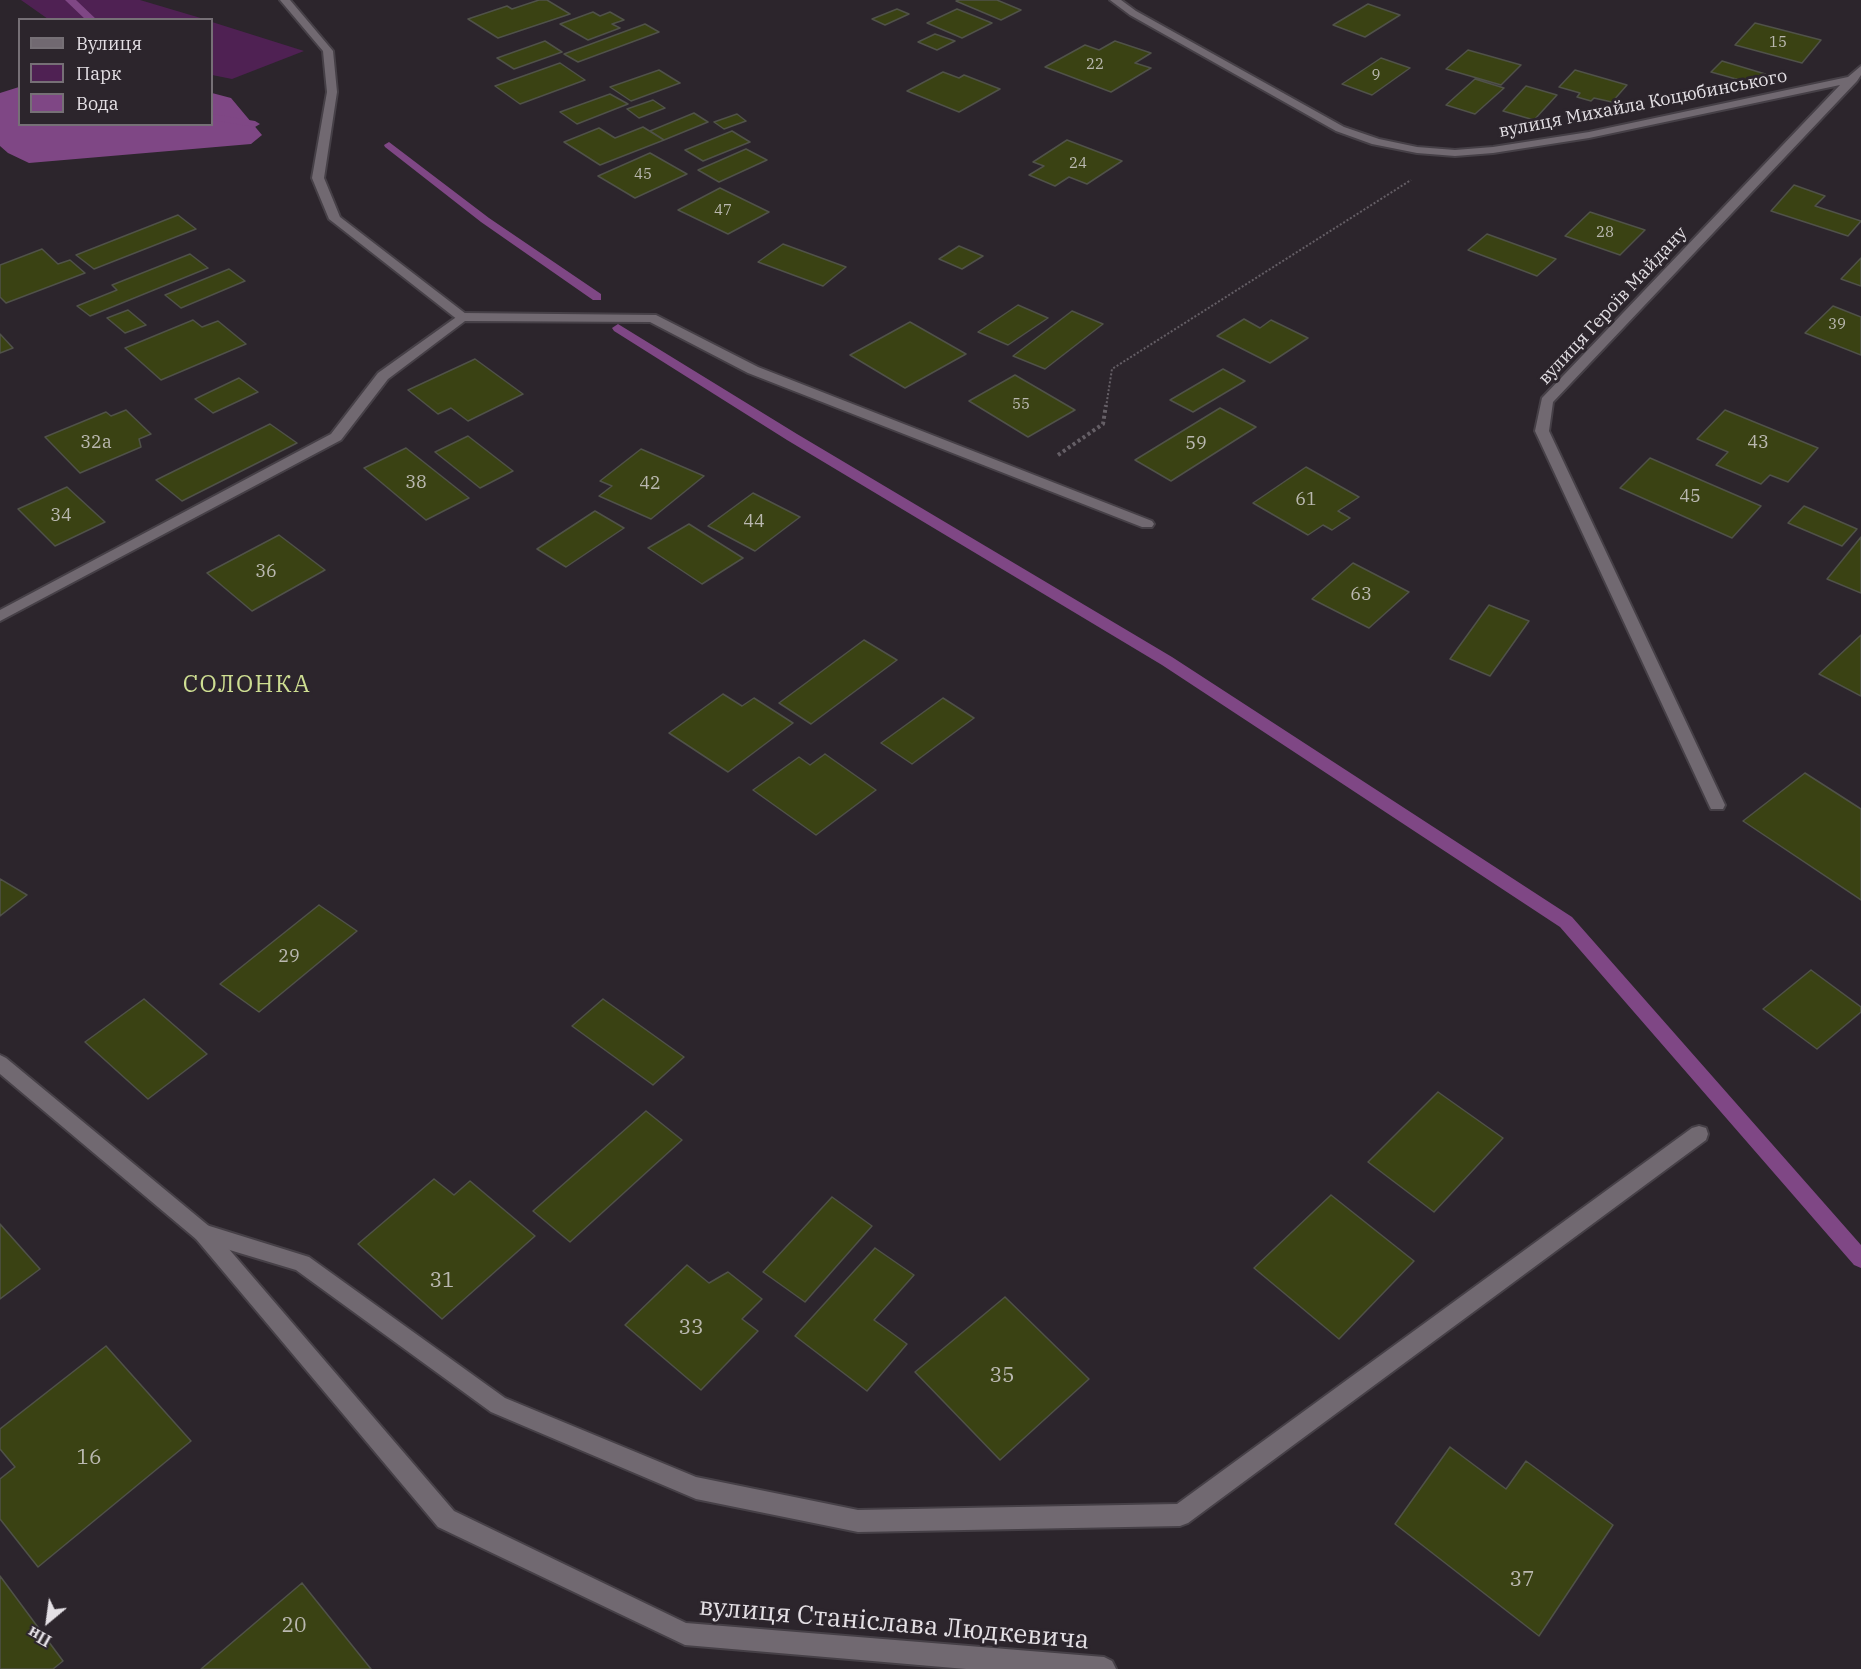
<!DOCTYPE html>
<meta charset="utf-8">
<style>
body{margin:0}
#map{position:relative;width:1861px;height:1669px;overflow:hidden;background:#2c252c;font-family:"IBM Plex Serif",serif}
canvas{display:block}
.legend{position:absolute;left:18px;top:18px;width:195px;height:108px;box-sizing:border-box;background:#2c252c;border:2px solid #767076;margin:0;padding:8px 10px;list-style:none;font-size:18px;color:#e4e0e5}
.legend li{display:flex;align-items:center;gap:12px;height:30px}
.legend b{width:30px;border:2px solid #767076}
.north{position:absolute;left:18px;top:1591px;width:60px;height:60px;-webkit-text-stroke:4px #2c252c;paint-order:stroke;rotate:209deg;font-size:16px;font-weight:700;line-height:24px;text-align:center;color:#e4e0e5}
.north::after{content:'';display:block;margin:auto;width:21px;height:27px;background:#e4e0e5;clip-path:polygon(50% 0,100% 100%,50% 72%,0 100%)}
</style>
<div id="map">
<canvas width="1861" height="1669"></canvas>
<ul class="legend">
<li><b style="height:8px;background:#716971"></b>Вулиця</li>
<li><b style="height:16px;background:#4f2153"></b>Парк</li>
<li><b style="height:16px;background:#7f4785"></b>Вода</li>
</ul>
<div class="north">Пн</div>
</div>
<script>
const ctx = document.querySelector('canvas').getContext('2d');
ctx.lineJoin = 'round';
function fill(path, color) { ctx.fillStyle = color; ctx.fill(path, 'evenodd'); }
const poly = rows => new Path2D(rows.map(r => 'M' + r).join(''));
function trace(path, color, width, dash) { ctx.strokeStyle = color; ctx.lineWidth = width; ctx.lineCap = dash ? 'butt' : 'round'; ctx.setLineDash(dash || []); ctx.stroke(path); }
function drawText(font, color, halo, rows, align = 'center') {
  ctx.font = font + ' "IBM Plex Serif",serif'; ctx.lineWidth = 6; ctx.setLineDash([]); ctx.textBaseline = 'middle'; ctx.strokeStyle = halo; ctx.fillStyle = color; for (const [text, x, y, turn = 0] of rows) {
    ctx.save(); ctx.translate(x, y); ctx.rotate((+turn || 0) * Math.PI / 180); ctx.textAlign = isNaN(turn) ? turn : align; if (halo) ctx.strokeText(text, 0, 0); ctx.fillText(text, 0, 0); ctx.restore();
  }
}
const green = poly([
 [21,0,140,0,204,19,48,19],
 [212,22,304,51,232,79,212,75]
]);
const water = poly([
 [19,87,20,124,212,124,212,93,231,98,262,135,251,144,29,163,8,153,0,146,0,93]
]);
const stream = poly([
 [65,0,76,0,97,20,86,20,65,0],
 [212,114,255,121,260,124,255,127,212,120,212,114],
 [389,142,489,218,601,294,601,300,593,300,481,222,385,147,384,145,389,142],
 [618,324,797,434,1172,657,1572,917,1861,1245,1861,1268,1854,1265,1560,927,1162,665,787,440,614,331,612,328,618,324]
]);
const building = poly([
 [539,0,547,0,570,14,498,38,468,19,507,6,512,9,539,0],
 [959,0,997,0,1021,10,1001,20,956,1,959,0],
 [1368,4,1400,15,1365,37,1333,25,1368,4],
 [897,9,909,14,885,25,872,19,897,9],
 [957,9,992,23,962,38,927,23,957,9],
 [593,12,600,16,610,12,624,20,612,24,620,28,588,40,560,24,593,12],
 [1755,23,1821,40,1802,63,1735,45,1755,23],
 [645,24,659,32,578,62,564,54,645,24],
 [935,34,955,41,937,50,918,42,935,34],
 [545,41,562,52,514,69,497,58,545,41],
 [1115,41,1151,53,1135,63,1151,68,1111,92,1045,67,1085,45,1099,50,1115,41],
 [1468,50,1521,65,1501,85,1446,69,1468,50],
 [1381,58,1410,68,1372,95,1342,84,1381,58],
 [1722,61,1772,76,1761,86,1711,72,1722,61],
 [560,63,585,80,520,104,495,86,560,63],
 [659,70,680,83,631,101,610,87,659,70],
 [1575,70,1627,85,1612,102,1594,98,1591,101,1577,97,1580,93,1559,87,1575,70],
 [943,72,959,78,964,75,1000,89,959,112,907,91,943,72],
 [1475,79,1504,88,1475,114,1446,105,1475,79],
 [1526,86,1557,95,1534,120,1503,111,1526,86],
 [610,94,628,104,577,124,560,112,610,94],
 [653,100,665,108,639,118,627,109,653,100],
 [694,113,708,122,664,140,650,131,694,113],
 [737,114,746,121,724,129,714,122,737,114],
 [643,127,664,140,600,165,564,142,599,128,615,138,643,127],
 [732,131,750,142,703,161,685,150,732,131],
 [1067,140,1122,161,1087,184,1069,177,1055,186,1029,175,1044,166,1033,162,1067,140],
 [746,149,767,160,719,182,698,170,746,149],
 [650,153,687,174,635,198,598,176,650,153],
 [1794,185,1825,196,1815,206,1861,221,1848,236,1771,211,1794,185],
 [720,188,769,212,728,234,678,210,720,188],
 [1590,212,1645,230,1620,255,1565,236,1590,212],
 [178,215,196,229,94,269,76,255,178,215],
 [1487,234,1556,259,1537,276,1468,250,1487,234],
 [783,244,846,267,823,286,758,262,783,244],
 [959,246,983,256,962,269,939,259,959,246],
 [42,249,58,264,70,260,85,273,6,303,0,297,0,265,42,249],
 [190,254,208,268,90,316,77,306,117,290,112,285,190,254],
 [1861,258,1861,286,1841,279,1861,258],
 [229,269,245,281,181,308,165,295,229,269],
 [1018,305,1048,318,1008,345,978,332,1018,305],
 [1833,306,1861,317,1861,355,1805,333,1833,306],
 [128,310,146,325,125,333,107,318,128,310],
 [1072,311,1103,324,1045,369,1013,356,1072,311],
 [1244,319,1260,328,1271,320,1308,338,1270,363,1217,336,1244,319],
 [193,320,202,327,218,321,246,344,161,380,125,348,193,320],
 [910,322,966,354,905,388,850,355,910,322],
 [0,334,13,348,0,353,0,334],
 [475,359,523,394,468,421,451,408,438,414,408,390,475,359],
 [1223,369,1245,381,1193,412,1170,400,1223,369],
 [1015,375,1075,410,1028,437,969,401,1015,375],
 [239,378,258,392,213,413,195,399,239,378],
 [1220,408,1256,427,1171,481,1135,460,1220,408],
 [126,410,151,434,139,439,141,447,80,473,45,437,106,412,111,416,126,410],
 [1725,410,1818,448,1788,482,1770,475,1761,484,1716,465,1728,452,1697,439,1725,410],
 [270,424,297,443,182,501,156,480,270,424],
 [468,436,513,471,480,488,435,452,468,436],
 [406,448,469,498,426,520,364,468,406,448],
 [641,449,704,476,651,519,599,496,612,486,600,481,641,449],
 [1650,458,1761,506,1732,538,1620,488,1650,458],
 [1306,467,1359,497,1338,511,1350,518,1332,530,1323,525,1308,535,1253,503,1306,467],
 [67,487,105,522,55,546,18,509,67,487],
 [753,493,800,517,755,551,708,526,753,493],
 [1804,506,1857,529,1842,546,1788,523,1804,506],
 [595,511,624,528,566,567,537,549,595,511],
 [689,524,743,558,702,584,648,548,689,524],
 [279,535,325,570,252,611,207,573,279,535],
 [1861,537,1861,593,1827,579,1861,537],
 [1353,563,1409,592,1369,628,1312,599,1353,563],
 [1489,605,1529,621,1490,676,1450,659,1489,605],
 [1861,635,1861,696,1819,674,1861,635],
 [864,640,897,660,811,724,779,703,864,640],
 [723,694,742,706,754,698,793,723,728,772,669,733,723,694],
 [943,698,974,718,912,764,881,743,943,698],
 [825,754,876,790,816,835,753,790,799,757,810,765,825,754],
 [1805,773,1861,809,1861,900,1743,821,1805,773],
 [0,879,27,895,0,916,0,879],
 [319,905,357,931,259,1012,220,984,319,905],
 [1811,970,1861,1007,1861,1012,1817,1049,1763,1009,1811,970],
 [144,999,207,1054,148,1099,85,1042,144,999],
 [603,999,684,1057,653,1085,572,1026,603,999],
 [1438,1092,1503,1138,1434,1212,1368,1162,1438,1092],
 [646,1111,682,1140,570,1242,533,1211,646,1111],
 [434,1179,454,1195,470,1181,535,1236,442,1319,358,1244,434,1179],
 [1331,1195,1414,1261,1339,1339,1254,1268,1331,1195],
 [832,1197,872,1226,805,1302,763,1272,832,1197],
 [0,1224,40,1269,0,1299,0,1224],
 [875,1248,914,1275,874,1320,907,1344,867,1391,795,1336,875,1248],
 [687,1265,709,1283,728,1272,762,1299,742,1319,758,1331,701,1390,625,1325,687,1265],
 [1005,1297,1089,1379,1000,1460,915,1372,1005,1297],
 [106,1346,191,1441,38,1567,0,1519,0,1479,15,1467,0,1449,0,1429,106,1346],
 [1450,1447,1506,1489,1526,1461,1613,1525,1539,1636,1395,1524,1450,1447],
 [0,1576,63,1661,53,1669,0,1669,0,1576],
 [302,1583,371,1669,201,1669,302,1583]
]);
const pathFar1 = poly([
 [1106,407,1112,369,1411,180]
]);
const path = poly([
 [1058,455,1103,424,1106,405]
]);
const service = poly([
 [462,313,656,315,758,367,1152,521,1154,524,1152,527,1142,527,748,373,650,322,465,321,388,379,341,440,0,621,0,610,331,434,378,373,462,313],
 [1699,1126,1706,1128,1708,1134,1706,1140,1188,1523,1180,1526,858,1532,696,1499,491,1412,296,1270,203,1242,196,1239,193,1233,196,1227,203,1224,309,1257,505,1398,696,1477,858,1510,1177,1504,1692,1128,1699,1126]
]);
const minor = poly([
 [280,0,290,0,333,51,337,92,324,178,340,217,466,314,468,317,466,320,458,320,329,219,312,178,327,92,323,51,280,0],
 [1110,0,1121,0,1136,11,1344,127,1379,139,1417,147,1455,150,1493,147,1589,132,1848,77,1861,66,1861,75,1857,81,1553,402,1549,431,1725,805,1723,809,1711,809,1709,805,1535,431,1542,398,1840,85,1589,138,1493,153,1455,156,1417,153,1372,144,1336,131,1130,15,1110,0],
 [0,1055,6,1058,210,1227,454,1511,686,1623,1104,1657,1112,1661,1116,1669,966,1669,685,1645,438,1527,196,1239,0,1074,0,1055]
]);
const farNumbernames = [
 ["15",1778,43],
 ["22",1095,65],
 ["9",1376,76],
 ["24",1078,164],
 ["45",643,175],
 ["47",723,211],
 ["28",1605,233],
 ["39",1837,325],
 ["55",1021,405]
];
const farStreetnames = [
 ["вулиця Михайла Коцюбинського",1643,104,-11],
 ["вулиця Героїв Майдану",1613,306,-47]
];
const numberNames = [
 ["32а",96,443],
 ["43",1758,443],
 ["59",1196,444],
 ["38",416,483],
 ["42",650,484],
 ["45",1690,497],
 ["61",1306,500],
 ["34",61,516],
 ["44",754,522],
 ["36",266,572],
 ["63",1361,595],
 ["29",289,957]
];
const nearNumbernames = [
 ["31",442,1281],
 ["33",691,1328],
 ["35",1002,1376],
 ["16",89,1458],
 ["37",1522,1580],
 ["20",294,1626]
];
const quarterNames = [
 ["СОЛОНКА",247,685]
];
const nearStreetnames = [
 ["вулиця Станіслава Людкевича",894,1624,5]
];
fill(green, '#4f2153');
fill(water, '#7f4785');
fill(stream, '#7f4785');
fill(building, '#3a4213');
trace(building, '#505249', 1.5);
trace(service, '#464047', 4);
trace(minor, '#464047', 4);
trace(pathFar1, '#655f66', 2, [2, 2]);
trace(path, '#655f66', 4, [3, 3]);
fill(service, '#716971');
fill(minor, '#716971');
drawText('15px', '#bab8b0', null, farNumbernames);
drawText('18px', '#e4e0e5', '#2c252c', farStreetnames);
drawText('18px', '#bab8b0', null, numberNames);
drawText('21px', '#bab8b0', null, nearNumbernames);
ctx.letterSpacing = '1.5px';
drawText('24px', '#cede92', '#2c252c', quarterNames);
ctx.letterSpacing = '0px';
drawText('26px', '#e4e0e5', '#2c252c', nearStreetnames);
</script>
